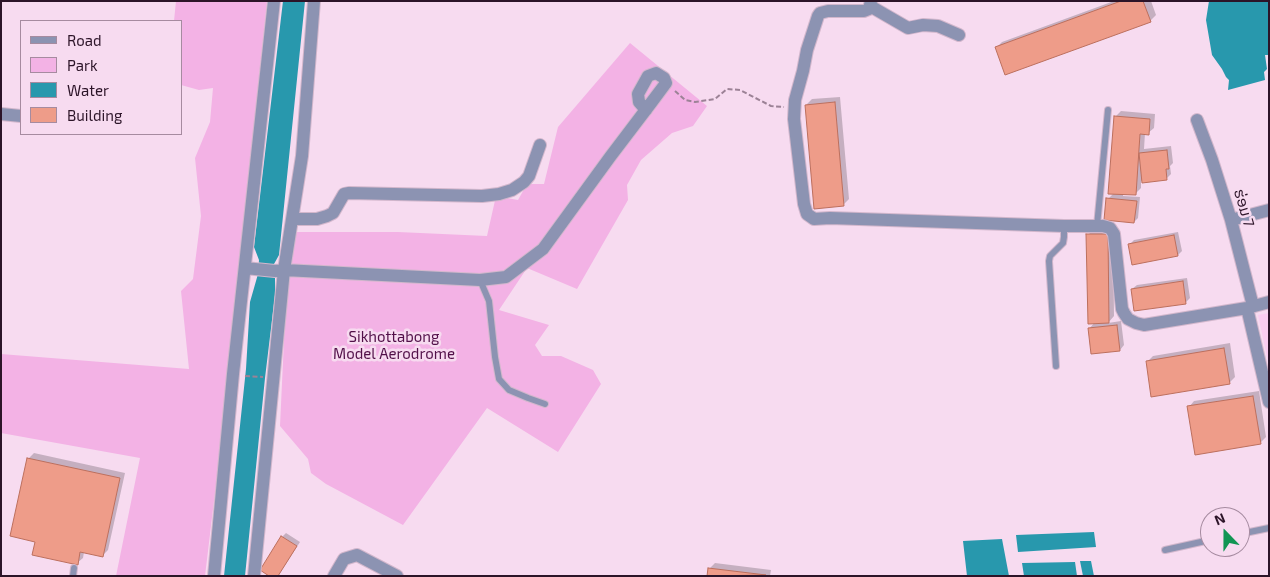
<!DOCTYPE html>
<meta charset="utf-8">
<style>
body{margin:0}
#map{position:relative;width:1270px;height:577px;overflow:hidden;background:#f7dbf0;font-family:"Exo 2",sans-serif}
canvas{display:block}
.frame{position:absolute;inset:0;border:2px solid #2c1428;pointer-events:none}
.legend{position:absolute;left:20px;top:20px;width:162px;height:115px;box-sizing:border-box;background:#f7dbf0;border:1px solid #a68ba0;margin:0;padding:6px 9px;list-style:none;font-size:15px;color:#2c1428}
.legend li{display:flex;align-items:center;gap:10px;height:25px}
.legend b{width:25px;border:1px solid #a68ba0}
.north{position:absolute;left:1200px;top:507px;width:50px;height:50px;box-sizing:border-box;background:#f7dbf0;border:1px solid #a68ba0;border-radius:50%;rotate:338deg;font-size:14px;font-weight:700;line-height:20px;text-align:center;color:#2c1428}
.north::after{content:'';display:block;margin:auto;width:18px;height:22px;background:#119553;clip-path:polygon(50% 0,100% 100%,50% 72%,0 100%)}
</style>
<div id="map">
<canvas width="1270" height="577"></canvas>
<div class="frame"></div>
<ul class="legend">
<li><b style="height:6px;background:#8c93b2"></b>Road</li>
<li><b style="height:14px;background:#f3b2e5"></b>Park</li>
<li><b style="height:14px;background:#2898ad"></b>Water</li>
<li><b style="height:14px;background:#ee9c89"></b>Building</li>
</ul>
<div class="north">N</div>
</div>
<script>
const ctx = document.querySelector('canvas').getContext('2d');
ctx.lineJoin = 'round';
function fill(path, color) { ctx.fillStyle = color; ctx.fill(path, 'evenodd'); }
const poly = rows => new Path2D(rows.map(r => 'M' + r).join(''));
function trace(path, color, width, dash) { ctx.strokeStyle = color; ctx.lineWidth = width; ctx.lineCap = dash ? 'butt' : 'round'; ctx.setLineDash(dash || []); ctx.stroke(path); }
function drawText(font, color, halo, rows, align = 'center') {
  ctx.font = font + ' "Exo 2","Noto Sans Lao",sans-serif'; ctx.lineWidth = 5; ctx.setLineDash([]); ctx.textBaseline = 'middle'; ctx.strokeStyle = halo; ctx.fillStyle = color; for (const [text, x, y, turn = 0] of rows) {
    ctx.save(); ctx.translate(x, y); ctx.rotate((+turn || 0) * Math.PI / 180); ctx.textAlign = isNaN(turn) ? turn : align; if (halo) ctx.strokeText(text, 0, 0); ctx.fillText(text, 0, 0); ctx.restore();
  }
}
const built = poly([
 [1269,313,1269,366,1258,315]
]);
const green = poly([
 [176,1,267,1,222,434,205,576,116,576,140,458,1,433,1,354,189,369,181,291,193,279,201,216,195,158,210,122,213,88,199,90,181,85,181,21,174,21],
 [630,43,707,106,693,126,672,133,641,160,627,185,628,200,577,289,527,268,499,310,549,325,535,345,542,356,561,356,593,370,601,384,558,452,487,408,403,525,326,484,311,473,308,459,280,426,289,232,398,232,487,236,496,196,518,200,527,184,544,184,558,127]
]);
const water = poly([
 [283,1,305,1,279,255,274,264,275,271,275,295,265,378,245,576,224,576,246,369,250,302,258,274,259,260,254,247],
 [1209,1,1269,1,1269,55,1265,55,1267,69,1264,72,1265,80,1228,90,1229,80,1226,77,1222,69,1212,55,1206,20],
 [1094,532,1096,547,1018,552,1016,535],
 [1002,539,1009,576,967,576,963,541],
 [1080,561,1091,561,1094,576,1083,576],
 [1075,562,1077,576,1024,576,1022,563]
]);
const shadow = poly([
 [1114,1,1151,1,1156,15,1150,21,996,48,1002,42],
 [840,97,849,199,843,205,806,105,812,99],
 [1121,111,1155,114,1154,128,1148,133,1145,133,1144,149,1171,146,1173,163,1170,166,1171,174,1167,178,1141,181,1141,188,1135,194,1123,193,1123,196,1140,197,1138,218,1134,222,1108,199,1114,193,1115,117],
 [1094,229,1113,229,1114,316,1108,323,1121,321,1124,345,1120,350,1089,329,1095,322,1088,235],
 [1178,232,1182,251,1178,255,1129,245,1134,240],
 [1187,278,1190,298,1185,303,1132,289,1137,285],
 [1230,343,1235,377,1229,383,1147,362,1153,356],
 [1259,391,1266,437,1261,442,1189,407,1194,401],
 [34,453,125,473,108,550,102,556,84,552,83,558,77,563,36,541,28,459],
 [286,533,300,542,278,576,282,537],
 [715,563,771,570,770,576,708,576,709,569]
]);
const building = poly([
 [1121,1,1143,1,1151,22,1005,75,995,47,1121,1],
 [835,102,844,206,814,209,805,105,835,102],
 [1114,116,1150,119,1149,135,1140,134,1136,195,1108,194,1114,116],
 [1167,150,1169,169,1166,169,1167,180,1142,183,1139,153,1167,150],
 [1106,198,1137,201,1134,223,1104,220,1106,198],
 [1086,234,1108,234,1109,323,1088,324,1086,234],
 [1174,235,1178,256,1132,265,1128,244,1174,235],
 [1183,281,1186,304,1134,311,1131,289,1183,281],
 [1117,325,1120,351,1091,354,1088,328,1117,325],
 [1224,348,1230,384,1151,397,1146,361,1224,348],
 [1253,396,1261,444,1195,455,1187,406,1253,396],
 [27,458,120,478,103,557,80,552,78,565,32,555,35,542,10,536,27,458],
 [281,536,297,546,278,576,269,576,260,570,281,536],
 [708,568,766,575,707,576,708,568]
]);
const path = poly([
 [675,91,685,100,695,102,715,99,727,89,740,90,771,106,784,107],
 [245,376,263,377]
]);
const lane = poly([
 [1097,226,1108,110],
 [480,280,489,301,495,357,499,379,509,390,528,398,545,404],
 [1056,366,1049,261,1050,256,1063,243,1064,237,1064,226],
 [1240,534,1269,528],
 [1165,550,1210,540],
 [73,576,74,568]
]);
const street = poly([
 [871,1,869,9,864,11,828,11,820,13,818,16,807,50,803,71,795,100,794,119,804,204,807,214,814,219,830,218,1064,226,1103,226,1110,228,1114,234,1122,309,1124,313,1128,319,1136,323,1144,325,1247,308,1269,302],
 [870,6,908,28,923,25,938,26,959,35],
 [1,114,21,116],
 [1197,120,1212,160,1231,220,1253,306],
 [292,219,317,219,327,216,333,213,344,194,349,193,482,196,499,194,512,190,524,182,529,176,540,145],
 [1231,220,1269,210],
 [245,268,275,271,284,270,480,280,506,277,543,249,610,157,651,103,666,83,664,78,656,73,648,76,638,94,639,102,646,110],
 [1247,308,1269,402],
 [214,576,233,374,274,1],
 [254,576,284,270,302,156,314,1],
 [334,576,344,559,357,555,397,576]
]);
const streetNames = [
 ["ຮ່ອມ 7",1244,208,74]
];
const parkNames = [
 ["Sikhottabong",394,337],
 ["Model Aerodrome",394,354]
];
fill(built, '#facdf0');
fill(green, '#f3b2e5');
fill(water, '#2898ad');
fill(shadow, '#0003');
fill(building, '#ee9c89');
trace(building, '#bc6f5d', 1);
trace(lane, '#d2b7cc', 8);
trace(street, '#d2b7cc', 14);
trace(path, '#9c8296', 2, [5, 2.5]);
trace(lane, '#8c93b2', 6);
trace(street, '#8c93b2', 12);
drawText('15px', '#2c1428', '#f7dbf0', streetNames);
drawText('15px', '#521049', '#f7dbf0', parkNames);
</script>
